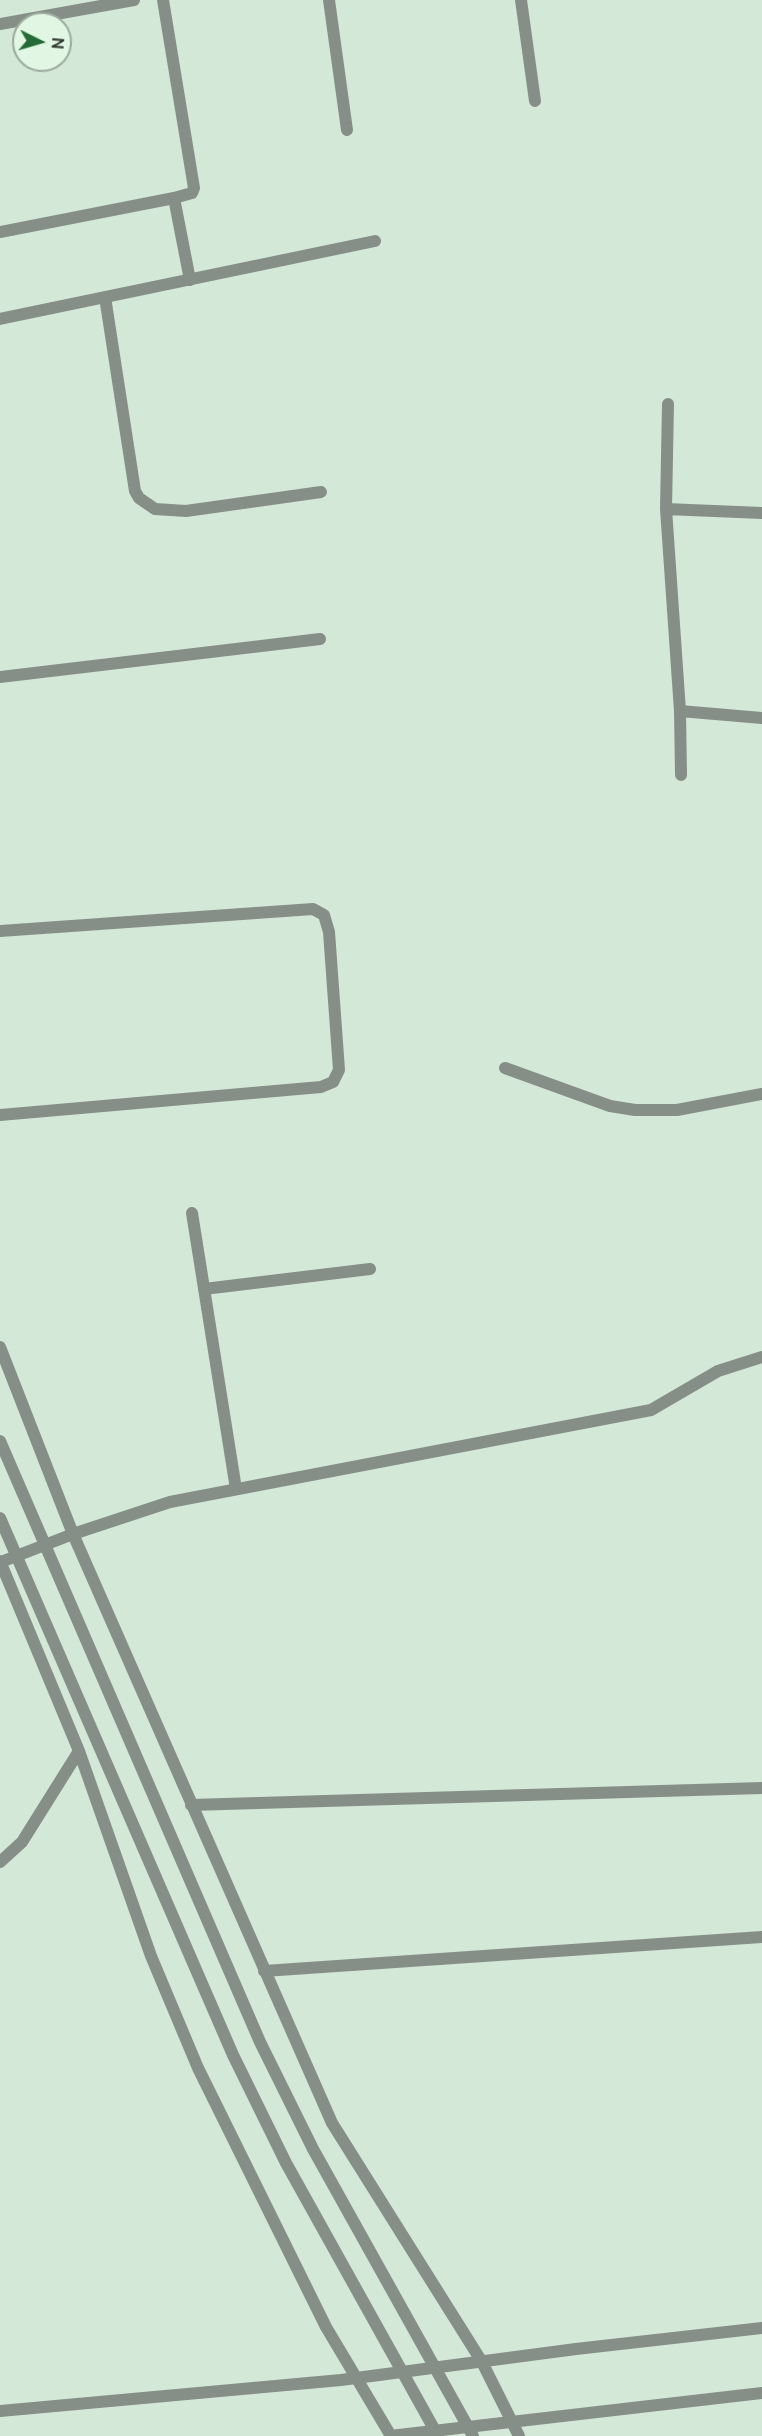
<!DOCTYPE html>
<style>
body{margin:0}
#map{position:relative;width:762px;height:2436px;overflow:hidden;background:#d4e8d7;font-family:Ubuntu,sans-serif}
canvas{display:block}
.north{position:absolute;left:12px;top:12px;width:60px;height:60px;box-sizing:border-box;background:#e2f6e4;border:2px solid #9baa9c;border-radius:50%;rotate:95deg;font-size:16px;font-weight:700;line-height:24px;text-align:center;color:#303831}
.north::after{content:'';display:block;margin:auto;width:21px;height:27px;background:#256b37;clip-path:polygon(50% 0,100% 100%,50% 72%,0 100%)}
</style>
<div id="map">
<canvas width="762" height="2436"></canvas>
<div class="north">N</div>
</div>
<script>
const ctx = document.querySelector('canvas').getContext('2d');
ctx.lineJoin = 'round';
const poly = rows => new Path2D(rows.map(r => 'M' + r).join(''));
function trace(path, color, width, dash) { ctx.strokeStyle = color; ctx.lineWidth = width; ctx.lineCap = dash ? 'butt' : 'round'; ctx.setLineDash(dash || []); ctx.stroke(path); }
const minor = poly([
 [329,0,347,130],
 [521,0,535,101],
 [0,24,134,0],
 [174,198,190,280],
 [0,232,174,198,192,193,194,188,163,0],
 [105,297,135,491,139,498,155,509,186,511,321,492],
 [0,319,375,241],
 [668,404,666,509,680,711,681,775],
 [666,509,762,513],
 [0,677,320,639],
 [680,711,762,718],
 [0,931,313,909,324,915,329,932,339,1070,333,1082,321,1087,0,1115],
 [505,1068,610,1106,635,1110,677,1110,762,1094],
 [192,1213,236,1489],
 [204,1289,370,1269],
 [0,1347,73,1534,332,2123,482,2362,519,2436],
 [0,1561,79,1751,151,1956,198,2068,326,2327,391,2436],
 [1,1562,73,1534,170,1502,651,1410,718,1371,762,1357],
 [191,1805,762,1788],
 [0,1862,22,1842,79,1751],
 [264,1971,762,1937],
 [0,2411,341,2380,576,2349,762,2328],
 [390,2436,762,2393]
]);
const tertiaryBridge = poly([
 [0,1441,260,2042,313,2149,473,2436],
 [0,1518,233,2055,286,2163,438,2436]
]);
trace(minor, '#868f87', 12);
trace(tertiaryBridge, '#868f87', 12);
</script>
